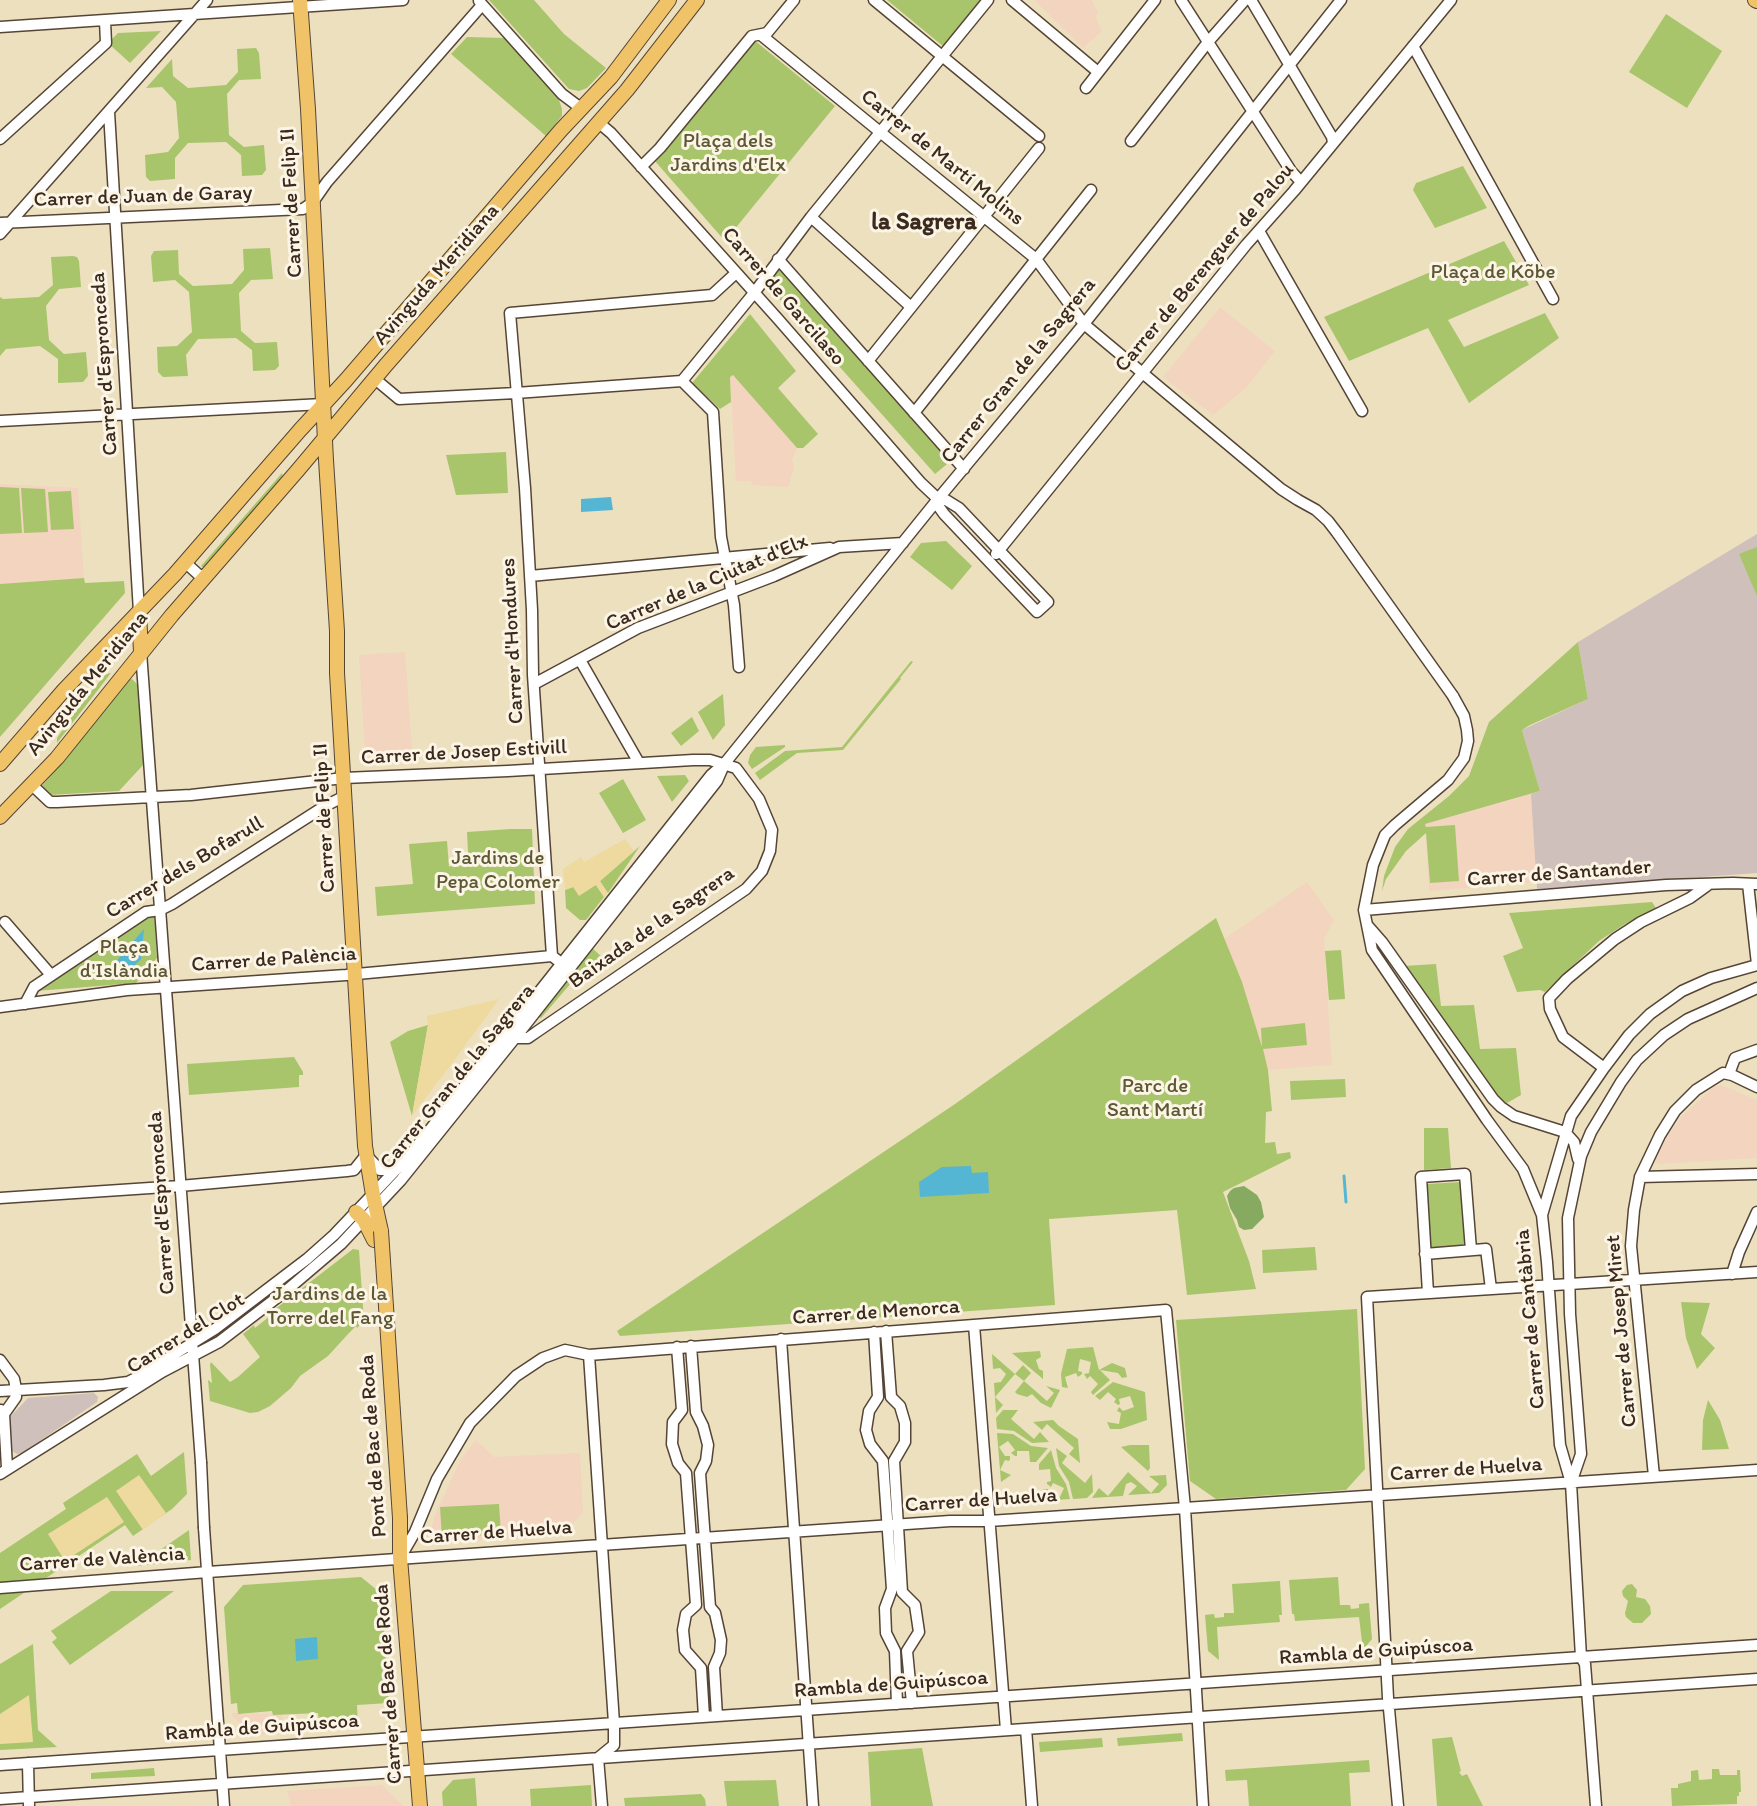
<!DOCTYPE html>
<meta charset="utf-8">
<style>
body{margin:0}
canvas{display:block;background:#ece0bf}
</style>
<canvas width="1757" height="1806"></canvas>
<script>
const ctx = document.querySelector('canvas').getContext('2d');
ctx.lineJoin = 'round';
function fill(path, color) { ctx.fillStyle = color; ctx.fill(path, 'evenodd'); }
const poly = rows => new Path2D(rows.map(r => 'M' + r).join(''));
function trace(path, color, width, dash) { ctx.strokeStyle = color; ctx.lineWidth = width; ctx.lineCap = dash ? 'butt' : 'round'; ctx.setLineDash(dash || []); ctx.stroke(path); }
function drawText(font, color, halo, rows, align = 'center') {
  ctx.font = font + ' Itim,sans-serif'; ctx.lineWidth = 6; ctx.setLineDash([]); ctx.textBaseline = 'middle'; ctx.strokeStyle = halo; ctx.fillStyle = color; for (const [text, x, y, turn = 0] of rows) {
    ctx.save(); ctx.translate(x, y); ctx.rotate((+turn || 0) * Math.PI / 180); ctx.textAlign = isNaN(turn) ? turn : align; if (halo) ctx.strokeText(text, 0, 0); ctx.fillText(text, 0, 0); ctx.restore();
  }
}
const built = poly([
 [1034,0,1092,0,1099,14,1095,16,1102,31,1083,48],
 [1220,307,1275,351,1246,388,1213,415,1163,377],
 [733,375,797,448,792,460,794,467,788,487,752,485,751,481,736,481,730,377],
 [0,484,78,488,84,578,0,584],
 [405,652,413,763,388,764,365,751,359,655],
 [1531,794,1537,882,1429,891,1425,824],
 [1307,882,1334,920,1324,939,1332,1065,1268,1070,1242,982,1224,939],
 [1721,1085,1757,1100,1757,1158,1659,1164,1656,1162,1656,1159,1668,1136,1682,1116,1714,1087],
 [476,1440,494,1457,580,1453,583,1512,563,1535,429,1542,434,1517,444,1495,461,1459],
 [232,1713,282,1714,283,1733,254,1735,232,1716],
 [382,1785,403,1806,291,1806,287,1791]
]);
const industrial = poly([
 [1757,534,1757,873,1537,889,1531,794,1540,791,1522,730,1588,699,1578,642],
 [94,1393,98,1397,97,1402,22,1453,17,1454,12,1451,9,1418,28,1398]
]);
const green = poly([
 [489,0,534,0,564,34,606,68,587,88,579,91,569,89],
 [887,0,983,0,944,47],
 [1666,14,1722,51,1687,108,1629,72],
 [161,31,130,63,108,43,118,33],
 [467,37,505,38,559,100,562,109,562,116,546,136,451,54],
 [754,40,835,106,725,241,654,160],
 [256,48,259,53,261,79,239,80,227,94,229,135,244,147,264,145,266,170,262,175,242,176,241,155,226,142,188,143,175,158,175,179,150,181,146,177,145,155,168,152,179,138,176,102,162,87,146,88,172,59,173,76,188,88,226,85,238,72,237,49],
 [1463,166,1487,208,1435,228,1413,190,1416,183],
 [1504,241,1529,285,1448,320,1464,347,1545,313,1559,338,1469,403,1428,328,1349,361,1324,317],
 [270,248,273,279,251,280,239,293,241,331,255,343,277,342,279,366,275,370,253,371,252,350,236,338,198,339,186,355,188,376,163,377,158,372,157,347,177,346,192,332,189,292,175,280,153,282,151,256,154,251,178,250,179,274,193,286,232,284,244,270,243,249],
 [73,256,77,257,79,261,81,287,59,289,46,306,49,340,64,354,86,352,88,376,83,382,58,383,58,359,40,346,6,349,0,356,0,297,3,299,39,297,53,285,51,257],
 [781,266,952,460,935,474,765,283],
 [750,314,796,371,778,388,818,434,803,448,797,448,733,375,730,377,731,402,720,409,692,383],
 [506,452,508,493,456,495,446,455],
 [282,473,283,477,204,568,201,566],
 [0,487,19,488,22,533,0,534],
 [21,488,45,489,48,532,24,533],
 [71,491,74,529,51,530,48,492],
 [946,541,972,566,952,590,910,557,921,543],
 [1757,547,1757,596,1739,554],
 [84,578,85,583,124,581,125,593,0,737,0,584],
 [1578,642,1588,699,1530,725,1522,730,1540,791,1425,824,1426,827,1455,825,1459,881,1430,883,1426,833,1406,851,1386,879,1382,891,1384,876,1395,847,1408,829,1449,796,1469,776,1489,722],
 [911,661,913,662,900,678,901,679,843,750,797,753,760,780,755,773,785,751,842,747],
 [111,673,57,743,57,738,78,707,106,674],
 [132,679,137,684,144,764,119,791,49,795,41,787,60,765,127,680],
 [723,694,725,725,713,740,698,712],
 [692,717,699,731,681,746,671,733],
 [785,745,785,747,752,769,748,763,750,755,756,747],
 [685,775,689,781,672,802,657,776],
 [623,779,646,820,623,833,599,793],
 [511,829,532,829,535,904,377,916,375,887,413,884,409,844,447,841,449,867,468,852,467,832],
 [640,846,608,893,599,882],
 [596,885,604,897,586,920,580,920,566,908,565,890,573,887],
 [1652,902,1656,908,1625,924,1599,941,1545,992,1540,990,1517,992,1503,956,1523,948,1509,913],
 [154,912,157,958,136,983,36,991],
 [1216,918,1242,982,1262,1047,1261,1028,1305,1023,1307,1045,1263,1049,1268,1070,1272,1111,1266,1112,1265,1143,1275,1142,1277,1154,1290,1152,1291,1158,1223,1192,1249,1261,1256,1289,1187,1295,1177,1210,1049,1219,1055,1305,620,1336,617,1331,955,1104],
 [592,948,602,957,578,975,541,1018,538,1017],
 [1341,950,1345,999,1329,1000,1325,951],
 [1436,964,1441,1006,1474,1005,1480,1049,1516,1048,1521,1095,1507,1103,1500,1100,1403,966],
 [428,1025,412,1116,390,1042,408,1031],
 [294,1057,303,1072,303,1075,299,1075,299,1087,189,1095,187,1064],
 [1345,1079,1346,1097,1291,1100,1290,1081],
 [1424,1128,1448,1128,1451,1168,1424,1170],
 [1462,1182,1467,1246,1431,1248,1427,1184],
 [1315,1247,1317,1270,1263,1273,1262,1250],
 [353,1249,359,1250,364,1321,357,1328,356,1326,349,1333,328,1356,300,1376,291,1388,270,1406,258,1412,250,1413,210,1401,208,1380,212,1383,210,1365,211,1362,230,1382,238,1377,260,1357,243,1334,254,1325,255,1328,275,1312,274,1310],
 [1681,1302,1710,1303,1701,1334,1715,1348,1697,1369,1686,1338],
 [1357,1309,1365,1469,1346,1490,1216,1499,1190,1481,1176,1320],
 [1093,1347,1099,1370,1112,1363,1125,1368,1127,1377,1122,1378,1118,1373,1100,1370,1110,1380,1093,1395,1091,1392,1098,1384,1090,1376,1087,1379,1084,1374,1089,1373,1091,1362,1080,1359,1078,1371,1082,1372,1082,1374,1078,1377,1076,1373,1065,1377,1068,1388,1062,1387,1061,1374,1067,1349],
 [1040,1351,1041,1357,1036,1360,1039,1369,1043,1371,1043,1379,1012,1353],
 [992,1354,1015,1374,1023,1365,1031,1373,1024,1381,1047,1401,1054,1393,1046,1386,1060,1390,1051,1408,1041,1403,1032,1394,1027,1397,1017,1394,1015,1392,1024,1381,1015,1374,995,1397,1003,1405,996,1413,994,1383,1001,1382,1006,1374,1000,1368,993,1369],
 [1113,1382,1145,1392,1147,1420,1121,1429,1110,1429,1107,1422,1119,1424,1121,1413,1117,1411,1119,1407,1123,1411,1134,1407,1130,1396,1119,1399,1120,1404,1118,1405,1114,1402,1116,1399,1108,1392,1100,1400,1095,1396],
 [1708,1400,1720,1420,1729,1449,1702,1450,1703,1420],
 [1003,1410,1018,1410,1011,1419,1034,1439,1040,1432,1049,1442,1032,1443,1014,1431,997,1429,996,1418],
 [1053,1420,1059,1426,1078,1439,1080,1463,1069,1454,1074,1448,1047,1424,1042,1430,1033,1422],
 [997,1433,1013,1434,1031,1446,1048,1448,1036,1462,1030,1462,1029,1451,1017,1451,1017,1456,1015,1456,1011,1453,1015,1450,1008,1441,999,1447,1005,1456,1010,1456,1010,1459,1009,1461,1005,1460,1000,1470,1011,1475,1001,1482,1000,1470],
 [1130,1445,1149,1445,1150,1468,1148,1471,1121,1447],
 [1056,1448,1067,1456,1062,1463,1085,1483,1092,1474,1093,1492,1087,1498,1073,1499,1069,1482,1059,1466],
 [1051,1450,1056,1468,1066,1484,1070,1499,1024,1502,1028,1491,1035,1501,1045,1494,1043,1490,1044,1489,1048,1489,1048,1494,1059,1499,1064,1488,1053,1483,1051,1487,1047,1484,1047,1482,1051,1481,1050,1469,1039,1470,1039,1464],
 [184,1452,187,1494,172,1509,133,1536,125,1525,0,1609,0,1553,66,1509,63,1503,137,1454,151,1476],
 [1128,1472,1151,1493,1159,1484,1149,1476,1166,1475,1167,1485,1159,1493,1128,1495,1137,1486,1131,1482,1126,1484,1123,1496,1092,1498,1099,1488,1108,1496],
 [499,1504,501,1534,442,1538,440,1507],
 [189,1530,191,1560,137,1566],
 [361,1577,382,1594,389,1703,357,1705,358,1728,320,1731,318,1713,273,1715,272,1711,238,1714,237,1703,231,1704,224,1607,243,1585],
 [1338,1577,1340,1605,1350,1605,1351,1609,1359,1608,1359,1604,1369,1603,1372,1639,1363,1650,1359,1617,1295,1621,1294,1614,1292,1614,1289,1580],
 [1280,1581,1282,1615,1279,1615,1280,1622,1217,1627,1219,1660,1208,1651,1205,1615,1214,1614,1215,1618,1224,1617,1224,1613,1234,1613,1232,1584],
 [1632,1584,1637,1590,1636,1597,1645,1599,1650,1606,1651,1614,1642,1623,1633,1623,1626,1617,1625,1613,1628,1601,1623,1596,1622,1591,1627,1585],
 [111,1591,174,1591,70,1665,52,1642,57,1638,51,1631],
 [33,1644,38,1730,57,1747,0,1750,0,1664],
 [1182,1733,1183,1741,1118,1746,1117,1738],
 [1452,1737,1461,1771,1459,1772,1462,1776,1467,1774,1483,1806,1437,1806,1432,1739],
 [1102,1738,1103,1747,1040,1752,1039,1742],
 [922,1748,933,1806,871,1806,868,1752],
 [1369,1760,1370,1772,1349,1773,1351,1806,1249,1806,1247,1780,1226,1781,1225,1770],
 [154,1768,155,1776,91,1779,91,1773],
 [1712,1769,1719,1769,1720,1775,1737,1775,1737,1770,1740,1770,1741,1792,1739,1792,1739,1796,1737,1796,1737,1804,1672,1806,1671,1788,1678,1788,1678,1784,1691,1781,1691,1771,1698,1770,1699,1780,1712,1779],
 [475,1778,477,1806,443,1806,442,1792,453,1780],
 [776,1780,779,1806,727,1806,724,1781],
 [591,1785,592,1806,531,1806,530,1789],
 [701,1794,705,1799,706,1806,625,1806,624,1798]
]);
const forest = poly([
 [1244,1186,1257,1195,1261,1202,1264,1217,1252,1229,1244,1230,1239,1227,1237,1220,1230,1208,1227,1196,1230,1191,1234,1188]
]);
const sand = poly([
 [625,839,634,851,600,881,608,893,604,897,596,885,579,896,573,887,565,890,563,869,581,857,584,862],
 [499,999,456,1058,412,1116,428,1025,427,1016],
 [139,1475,166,1513,143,1530,116,1491],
 [107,1497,124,1522,65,1561,48,1534],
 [29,1695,33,1742,0,1744,0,1714]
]);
const water = poly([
 [611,497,613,510,581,512,581,499],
 [144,929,141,959,135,965,137,971,130,979,113,965],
 [971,1166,972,1173,988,1172,989,1193,920,1197,919,1182,942,1167],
 [317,1637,318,1659,296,1661,295,1639]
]);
const stream = poly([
 [1344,1176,1346,1202]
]);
const minor = poly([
 [874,0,1039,136],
 [1012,0,1098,72],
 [1181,0,1291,171,1301,182],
 [1251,0,1332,137,1333,143],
 [479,1,562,94,582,109],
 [0,27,403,0],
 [761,35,1036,259,1084,324,1281,489,1298,500,1316,510,1328,521,1338,534],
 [1413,46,1553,299],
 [1086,88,1155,0],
 [109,112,139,612],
 [598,122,611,133,778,319,921,483,938,499,946,500,959,508,1048,602,1037,612,944,514,939,507,938,499],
 [0,139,106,43,105,21],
 [1131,141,1208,42,1245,0],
 [641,167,660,148,752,36,767,33,794,0],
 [811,217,911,307],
 [0,223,303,209,313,202,327,182,482,5],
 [1259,231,1362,411],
 [0,234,207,0],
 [778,259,964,469],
 [868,361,1039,148],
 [375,379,399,399,516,393,682,381,754,293,811,217,988,0],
 [682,381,713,412,721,537,734,605,739,667],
 [914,413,1091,190],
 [0,421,323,404],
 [996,554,1246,245,1294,191,1451,0],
 [187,560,188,565,199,575,206,575],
 [530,576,830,548],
 [141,652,201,1462],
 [580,660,639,763],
 [534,684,638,628,774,576,839,547,903,543],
 [1453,696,1464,716,1467,730,1468,741,1464,758,1448,780,1395,825,1385,835,1373,865,1364,910,1372,950,1487,1120,1523,1169,1542,1215],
 [32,785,50,802,57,802,191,795,344,778,508,771,693,760,710,760,736,768,759,799,772,830,770,851,762,871,746,889,538,1031,528,1038,515,1038],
 [1748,884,1757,964],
 [1364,910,1666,885,1733,883,1757,884],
 [5,922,51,975],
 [1368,926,1382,942,1493,1099,1501,1107,1514,1116,1565,1132,1574,1142,1578,1159],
 [565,966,552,956,533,675,532,610,525,488,510,313,712,295,736,273],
 [25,1004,34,987,146,912,160,910,172,904,325,806,345,796],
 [0,1007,127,990,346,975,552,956],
 [1604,1068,1563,1037,1550,1009,1549,998,1567,979,1615,939,1641,922,1690,898,1708,885],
 [1729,1074,1735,1058,1757,1050],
 [1640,1177,1757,1174],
 [0,1198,180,1186,347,1171,354,1170,366,1155,380,1170,396,1170],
 [1425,1254,1486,1249,1491,1289],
 [1732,1274,1739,1252,1757,1212],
 [1428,1293,1421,1177,1465,1174,1471,1250],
 [974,1325,1006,1730],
 [886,1331,891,1397,900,1406,905,1423,905,1442,894,1461,902,1592,915,1605,919,1632,907,1651,912,1703],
 [874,1332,878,1397,869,1411,866,1430,870,1444,883,1461,892,1589,885,1608,886,1633,895,1651,897,1704],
 [781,1339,813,1806],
 [691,1346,696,1412,703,1426,708,1445,706,1461,700,1473,710,1607,715,1613,721,1640,720,1653,714,1667,717,1716],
 [677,1347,682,1410,673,1422,672,1444,678,1463,686,1473,696,1605,686,1614,683,1630,685,1650,701,1668,704,1717],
 [589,1355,614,1723,614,1745,598,1758,602,1806],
 [0,1360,14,1379,16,1389,16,1397,4,1414],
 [0,1391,104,1385,128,1382,136,1378,215,1329,307,1259,334,1235,409,1156,711,775,725,763,938,499,1084,324,1341,0],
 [1,1410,4,1414,7,1468],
 [0,1474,162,1372,219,1342,287,1290,341,1244,401,1180,515,1038,717,781,724,765],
 [1654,1476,1631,1246,1634,1210,1640,1177,1660,1135,1675,1111,1696,1090,1723,1073,1732,1075,1757,1087],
 [1571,1483,1581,1454,1570,1314,1568,1218,1581,1156,1591,1132,1621,1082,1637,1060,1664,1035,1688,1019,1757,988],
 [204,1528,224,1806],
 [400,1558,415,1532,437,1479,470,1423,516,1376,543,1358,565,1350,589,1355,1166,1310,1185,1508,1203,1806],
 [0,1588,208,1572,950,1521,989,1521,1757,1470],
 [1026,1729,1032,1806],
 [28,1763,29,1806],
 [0,1765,1757,1645],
 [0,1799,1757,1679],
 [1398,1806,1388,1698,1367,1297,1757,1272],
 [1596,1806,1585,1664,1581,1657,1571,1483,1560,1445,1547,1262,1542,1215,1571,1116,1604,1068,1629,1035,1650,1014,1682,991,1711,978,1757,965]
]);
const major = poly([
 [300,0,308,109,326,460,337,631,337,673,365,1146,373,1195,381,1231],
 [1755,0,1757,1],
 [139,612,141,652],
 [0,764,64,690,175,574,300,430,346,380,561,130,611,77,669,0],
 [0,817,57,758,172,615,298,470,386,365,627,90,697,0],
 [356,1212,364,1220,374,1240],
 [400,1518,400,1558,420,1806]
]);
const minorBridge = poly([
 [1338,534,1453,696],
 [201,1462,204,1528]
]);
const majorBridge = poly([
 [381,1231,400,1518]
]);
const parkNames = [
 ["Plaça dels",728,142],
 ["Jardins d'Elx",728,166],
 ["Plaça de Kõbe",1493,273],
 ["Jardins de",498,859],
 ["Pepa Colomer",498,883],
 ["Plaça",124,948],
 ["d'Islàndia",124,972],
 ["Parc de",1155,1087],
 ["Sant Martí",1155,1111],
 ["Jardins de la",330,1295],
 ["Torre del Fang",330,1319]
];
const streetNames = [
 ["Carrer de Martí Molins",942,158,39],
 ["Carrer de Juan de Garay",143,197,-2],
 ["Carrer de Felip II",292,203,-93],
 ["Carrer de Berenguer de Palou",1205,268,-50],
 ["Avinguda Meridiana",437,275,-49],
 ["Carrer de Garcilaso",783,297,49],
 ["Carrer d'Espronceda",105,364,-94],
 ["Carrer Gran de la Sagrera",1019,371,-51],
 ["Carrer de la Ciutat d'Elx",707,583,-23],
 ["Carrer d'Hondures",513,641,-93],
 ["Avinguda Meridiana",88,684,-51],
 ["Carrer de Josep Estivill",464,753,-3],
 ["Carrer de Felip II",325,818,-93],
 ["Carrer dels Bofarull",185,868,-31],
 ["Carrer de Santander",1559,874,-4],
 ["Baixada de la Sagrera",652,928,-35],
 ["Carrer de Palència",274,960,-4],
 ["Carrer Gran de la Sagrera",458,1077,-51],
 ["Carrer d'Espronceda",162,1203,-94],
 ["Carrer de Menorca",876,1313,-4],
 ["Carrer de Cantàbria",1531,1319,-95],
 ["Carrer de Josep Miret",1622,1331,-95],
 ["Carrer del Clot",186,1334,-32],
 ["Pont de Bac de Roda",374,1446,-94],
 ["Carrer de Huelva",1466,1470,-4],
 ["Carrer de Huelva",981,1501,-4],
 ["Carrer de Huelva",496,1533,-4],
 ["Carrer de València",102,1560,-4],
 ["Rambla de Guipúscoa",1376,1652,-4],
 ["Carrer de Bac de Roda",389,1684,-94],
 ["Rambla de Guipúscoa",891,1685,-4],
 ["Rambla de Guipúscoa",262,1728,-4]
];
const quarterNames = [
 ["la Sagrera",924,223]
];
fill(built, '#f3d4bf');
fill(industrial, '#cfc0bb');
fill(green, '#a9c56c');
fill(forest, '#86aa60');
fill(sand, '#eeda9e');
fill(water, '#55b6d3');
trace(stream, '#55b6d3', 3);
trace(minor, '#564536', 13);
trace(major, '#564536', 16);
trace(minor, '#fff', 10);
trace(major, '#f0c369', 14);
trace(minorBridge, '#564536', 13, []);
trace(majorBridge, '#564536', 16, []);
trace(minorBridge, '#fff', 10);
trace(majorBridge, '#f0c369', 14);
drawText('21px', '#5c5835', '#fcf5e5', parkNames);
drawText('21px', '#3b2a1e', '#fcf5e5', streetNames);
drawText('bold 24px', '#3b2a1e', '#fcf5e5', quarterNames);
</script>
